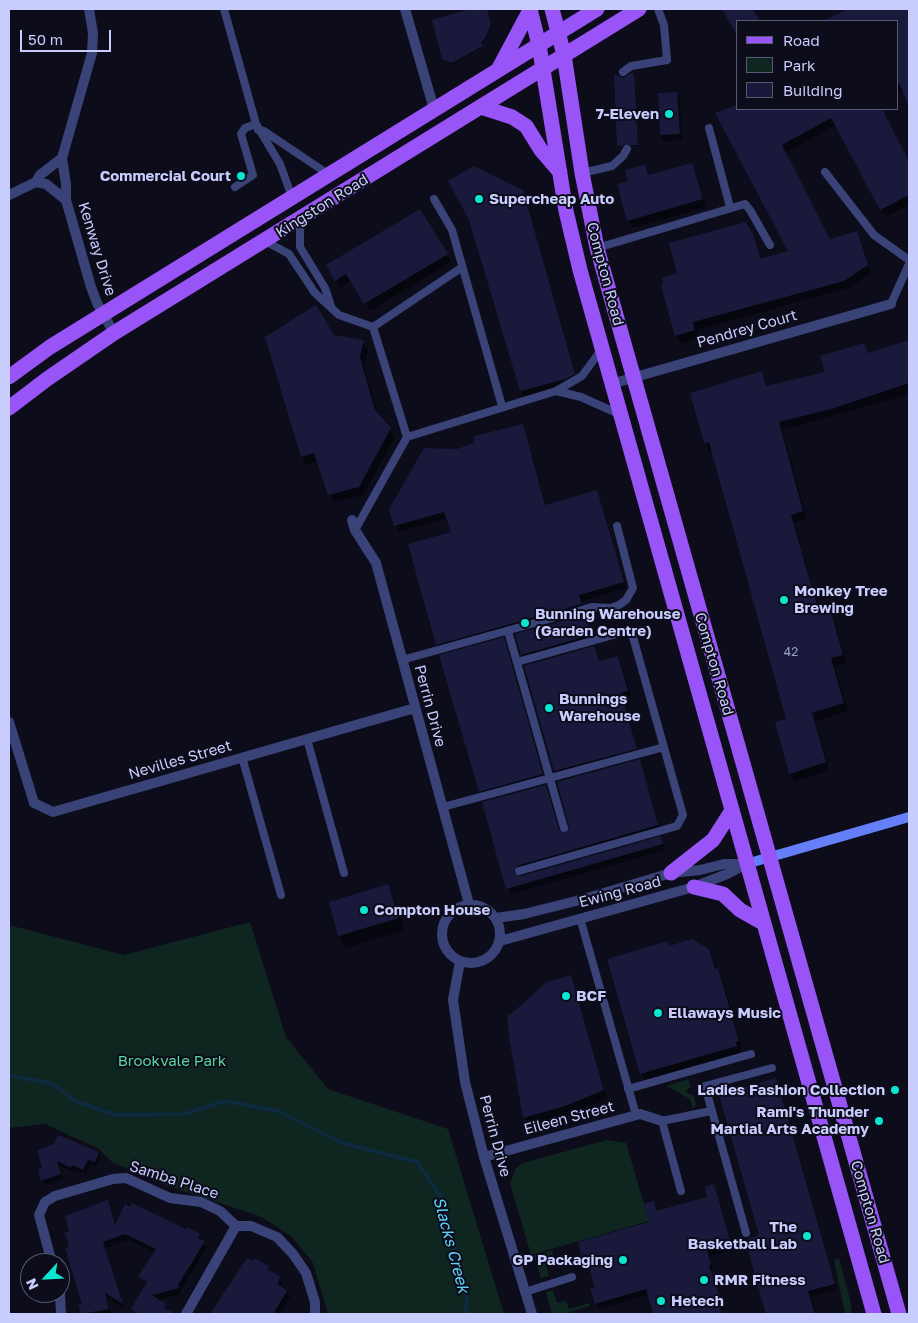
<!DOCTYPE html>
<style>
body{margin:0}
#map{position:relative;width:918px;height:1323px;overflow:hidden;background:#0c0c1b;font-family:"Golos Text",sans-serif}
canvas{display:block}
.frame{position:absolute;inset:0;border:10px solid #c8cdfd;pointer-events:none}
.legend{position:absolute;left:736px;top:20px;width:162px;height:90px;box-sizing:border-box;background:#0c0c1b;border:1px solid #575975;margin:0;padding:6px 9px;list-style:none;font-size:15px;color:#c8cdfd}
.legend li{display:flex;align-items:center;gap:10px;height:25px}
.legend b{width:25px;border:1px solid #575975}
.north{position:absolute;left:20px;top:1253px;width:50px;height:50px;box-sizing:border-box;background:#0c0c1b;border:1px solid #575975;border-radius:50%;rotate:245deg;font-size:14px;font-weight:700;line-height:20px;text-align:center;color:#c8cdfd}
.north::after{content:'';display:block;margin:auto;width:18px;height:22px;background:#0ae6cf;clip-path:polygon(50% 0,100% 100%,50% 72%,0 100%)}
.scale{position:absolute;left:20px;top:30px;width:91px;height:22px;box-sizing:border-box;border:2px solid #c8cdfd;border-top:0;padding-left:6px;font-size:15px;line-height:18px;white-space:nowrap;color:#c8cdfd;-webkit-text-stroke:4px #0c0c1b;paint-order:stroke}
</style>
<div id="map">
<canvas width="918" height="1323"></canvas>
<div class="frame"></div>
<ul class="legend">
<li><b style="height:6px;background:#9954f7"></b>Road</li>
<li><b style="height:14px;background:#0f251f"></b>Park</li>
<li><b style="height:14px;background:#19193b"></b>Building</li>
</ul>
<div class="north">N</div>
<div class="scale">50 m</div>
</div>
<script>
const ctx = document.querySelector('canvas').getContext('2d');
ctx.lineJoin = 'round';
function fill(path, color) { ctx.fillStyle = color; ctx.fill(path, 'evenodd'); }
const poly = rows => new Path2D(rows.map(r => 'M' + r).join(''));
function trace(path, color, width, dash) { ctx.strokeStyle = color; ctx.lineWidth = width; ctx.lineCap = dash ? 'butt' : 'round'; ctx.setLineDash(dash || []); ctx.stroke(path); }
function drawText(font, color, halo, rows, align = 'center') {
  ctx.font = font + ' "Golos Text",sans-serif'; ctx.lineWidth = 4; ctx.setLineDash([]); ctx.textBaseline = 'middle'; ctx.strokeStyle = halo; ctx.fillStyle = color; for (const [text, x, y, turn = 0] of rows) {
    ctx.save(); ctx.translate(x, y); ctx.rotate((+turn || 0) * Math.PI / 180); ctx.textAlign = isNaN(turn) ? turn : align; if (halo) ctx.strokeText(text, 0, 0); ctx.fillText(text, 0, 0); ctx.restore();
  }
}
const green = poly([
 [250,922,286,1037,328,1089,448,1129,504,1314,328,1314,313,1263,293,1238,262,1217,165,1185,112,1162,99,1149,45,1124,9,1128,9,925,124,955],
 [688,1079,691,1088,688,1088,686,1092,694,1096,696,1105,693,1109,690,1099,666,1086],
 [607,1140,626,1143,649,1221,531,1255,510,1183,516,1168,523,1163],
 [552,1250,555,1260,545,1263,549,1276,541,1278,534,1255],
 [839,1258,850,1299,852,1314,845,1314,834,1260],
 [553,1290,557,1303,566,1301,569,1309,589,1303,590,1306,569,1312,570,1314,552,1314,546,1292]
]);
const shadow = poly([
 [474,9,487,9,491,27,486,40,481,44,482,47,453,64,444,60,433,21],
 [851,9,909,9,909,108,903,91,897,93,897,21,825,21],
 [634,75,638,146,619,146,623,79],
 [677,94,680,100,682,140,664,141,661,135],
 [737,109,881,109,909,162,909,205,885,217,836,125,785,153,830,240,857,232,871,273,848,288,697,330,699,338,681,344,676,336,662,286,751,232,762,260,790,252],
 [691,164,706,207,633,228,628,221,629,182,644,166,649,176],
 [522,191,577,380,569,384,524,397,470,219],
 [420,210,451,262,370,311,352,281,340,288,327,266],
 [333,336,363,342,368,350,364,366,378,415,395,437,363,495,334,502,318,461,306,465,302,457,267,337],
 [909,342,909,392,905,393,906,395,782,430,807,519,794,523,820,613,829,610,834,618,846,663,835,666,848,711,815,721,829,770,795,782,790,774,776,723,787,720,712,450,710,451,706,443,761,372,768,387,827,373,864,344,869,354],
 [522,425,546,506,597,492,626,588,582,601,585,610,441,650,438,644,453,533,448,518,399,532,391,510,457,450],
 [585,616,594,641,525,660,522,655],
 [503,639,545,780,483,797,480,791],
 [594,648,600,662,618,657,621,663,631,696,623,699,639,754,558,776,555,771],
 [639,761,661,832,521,871,518,876,520,878,661,838,666,850,511,894,508,888,545,786,560,832,565,835],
 [387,885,394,897,405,930,346,948,339,936,330,903],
 [667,942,670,947,708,950,722,978,742,1049,740,1050,741,1054,646,1081,641,1074],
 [570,976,574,984,607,1099,569,1114,529,1125,524,1117,511,1015],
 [775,1080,837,1289,811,1297,816,1314,767,1314,746,1240,761,1236],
 [38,1151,98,1153,101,1157,97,1166,90,1164,86,1174,75,1170,74,1172,59,1165,63,1179,45,1185,42,1180,43,1169],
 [714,1185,733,1250,709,1256,713,1271,711,1272,724,1309,722,1310,723,1314,655,1314,649,1294,600,1309,596,1303,596,1288,589,1261,586,1261,582,1256,651,1223,653,1203,657,1212,709,1197],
 [108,1201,116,1226,199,1235,207,1248,180,1291,181,1294,158,1300,165,1305,168,1314,135,1314,132,1309,147,1284,140,1276,155,1252,129,1240,105,1248,124,1308,107,1297,111,1314,82,1314,80,1306,84,1305,71,1248],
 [255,1259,279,1277,282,1283,281,1288,290,1297,279,1314,212,1314,220,1300]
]);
const stream = poly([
 [9,1076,51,1083,75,1101,115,1115,184,1114,225,1101,278,1111,342,1143,417,1162,442,1198,467,1297,465,1314]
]);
const building = poly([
 [470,9,487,9,491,25,485,39,481,42,483,46,452,63,442,59,432,20],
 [722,9,753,9,760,21,737,21,737,35],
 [848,9,909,9,909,107,899,83,897,84,897,21,822,21],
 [631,73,634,73,638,145,617,146,614,74,623,78],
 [677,92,680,134,660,135,658,93],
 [737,105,737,109,882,109,909,161,909,195,880,210,831,118,782,145,830,239,857,231,868,265,844,281,693,322,695,330,675,336,661,286,663,284,662,278,677,273,669,243,746,222,752,232,761,259,788,251,715,113],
 [692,163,703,199,627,221,617,184,628,181,625,170,645,164,648,175],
 [474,166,523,190,575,374,566,379,520,391,469,220,448,181],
 [420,209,448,254,364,304,346,274,335,281,326,265],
 [316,305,334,335,364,340,360,357,375,410,391,428,359,487,328,495,314,453,301,457,265,337],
 [909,340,909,383,831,409,779,422,803,511,791,515,819,612,830,608,843,655,831,658,844,703,812,713,826,762,789,774,775,722,786,719,709,442,704,443,690,393,762,371,766,386,825,372,820,356,864,343,868,353],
 [523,424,545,505,597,490,624,582,579,595,582,604,436,645,408,544,451,532,444,512,394,526,389,509,424,448,457,449,474,443,474,436],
 [585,615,591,635,521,655,515,634],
 [504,637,543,774,479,792,439,655],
 [594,646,599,661,618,656,628,691,621,693,637,749,554,771,524,666],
 [640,759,658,825,517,866,514,872,521,876,661,836,663,844,506,889,482,802,546,785,559,830,565,833,569,826,557,782],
 [388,884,399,918,338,936,329,902],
 [692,939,709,949,715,969,718,968,739,1041,736,1042,737,1046,640,1074,607,959,668,941,669,946],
 [571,975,604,1090,565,1106,523,1118,509,1037,507,1014,511,1014,547,982],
 [776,1078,835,1284,808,1291,815,1314,766,1314,745,1240,759,1235,719,1095],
 [58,1135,99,1152,95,1162,88,1160,83,1170,72,1165,71,1168,57,1161,61,1174,41,1181,38,1169,42,1168,37,1150,54,1144],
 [714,1184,731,1244,707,1250,711,1264,709,1266,722,1303,719,1304,722,1314,653,1314,646,1289,595,1304,590,1288,595,1288,586,1255,581,1256,578,1242,649,1222,644,1204,654,1201,656,1211,707,1197,705,1187],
 [108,1200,115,1225,125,1204,130,1207,132,1203,186,1229,187,1227,200,1234,198,1238,205,1241,178,1285,179,1288,152,1295,166,1304,164,1308,176,1314,138,1314,131,1309,147,1282,138,1276,156,1249,125,1234,103,1242,123,1304,105,1293,109,1309,81,1314,78,1305,82,1304,65,1248,69,1247,65,1233,69,1231,65,1216],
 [247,1258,252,1261,254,1258,269,1266,267,1269,280,1276,278,1284,287,1291,273,1314,210,1314]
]);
const lane = poly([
 [224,9,256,124,280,164,292,197],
 [623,72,631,66,667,60,664,25,658,9],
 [709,128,730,207],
 [258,130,264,131,328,174],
 [825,172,874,235,909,260],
 [582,173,612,166,623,156,627,149],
 [235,187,253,175,241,134,245,128,256,124],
 [434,199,452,230,502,406],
 [300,219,300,247,325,288,331,306],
 [265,241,289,254,315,293,339,315,373,327,461,268],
 [597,248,745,204,750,210,770,245],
 [891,304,909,264],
 [373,327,407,437,556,391,582,376,601,350],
 [556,391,581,397,619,414],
 [355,530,407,437],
 [508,631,564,828],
 [402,660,592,607,611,608,619,605,626,600,633,588,617,526],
 [517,662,631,630,683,815,677,826,519,871],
 [307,739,344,873],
 [242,757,281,895],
 [443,807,664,747],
 [580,918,636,1115],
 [628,1089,751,1054],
 [681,1191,662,1121,711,1111],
 [746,1233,705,1086,772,1068],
 [525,1292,572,1277]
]);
const street = poly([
 [89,9,93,33,92,53,62,158,66,184,66,200,91,287,97,303,114,333],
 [405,9,434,109],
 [36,182,40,175,62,158],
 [9,195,36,182,46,184,66,200],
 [611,384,891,304],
 [352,520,355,530,376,563,469,904],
 [9,722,34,803,53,812,415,708],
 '442 934a29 29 0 1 1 58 0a29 29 0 1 1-58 0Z',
 [496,918,524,914,584,899,671,873,700,870,724,864,746,864],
 [500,941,694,887,727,874,746,864],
 [460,961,453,1000,465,1082,484,1157,532,1314],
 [484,1157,640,1114,662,1121],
 [52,1263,39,1215,45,1202,55,1196,113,1179,126,1178,170,1198,201,1202,220,1211,236,1226,251,1226,277,1237,293,1254,306,1273,315,1302,315,1314],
 [60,1293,61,1314],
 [186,1314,236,1226]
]);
const secondary = poly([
 [746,864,909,817]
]);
const primary = poly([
 [530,9,539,45,566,211,580,270,874,1314],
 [552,9,564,55,582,173,597,248,899,1314],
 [498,70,530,10],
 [481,107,512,117,526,126,541,150,560,172],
 [9,377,50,347,597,9],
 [9,408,47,379,114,333,639,9],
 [671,873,713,840,731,812],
 [694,887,723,894,740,910,763,923]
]);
const markers = [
 [669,114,5,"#0ae6cf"],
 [241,176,5,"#0ae6cf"],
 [479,199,5,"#0ae6cf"],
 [784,600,5,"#0ae6cf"],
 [525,623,5,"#0ae6cf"],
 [549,708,5,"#0ae6cf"],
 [364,910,5,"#0ae6cf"],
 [566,996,5,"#0ae6cf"],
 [658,1013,5,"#0ae6cf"],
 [895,1090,5,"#0ae6cf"],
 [879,1121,5,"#0ae6cf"],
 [807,1236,5,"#0ae6cf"],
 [623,1260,5,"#0ae6cf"],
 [704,1280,5,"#0ae6cf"],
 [661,1301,5,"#0ae6cf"]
];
const numberNames = [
 ["42",791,652]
];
const poiNames = [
 ["7-Eleven",659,114,"right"],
 ["Commercial Court",231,176,"right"],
 ["Supercheap Auto",489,199],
 ["Monkey Tree",794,591],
 ["Brewing",794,608],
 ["Bunning Warehouse",535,614],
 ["(Garden Centre)",535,631],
 ["Bunnings",559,699],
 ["Warehouse",559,716],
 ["Compton House",374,910],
 ["BCF",576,996],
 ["Ellaways Music",668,1013],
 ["Ladies Fashion Collection",885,1090,"right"],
 ["Rami's Thunder",869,1112,"right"],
 ["Martial Arts Academy",869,1129,"right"],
 ["The",797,1227,"right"],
 ["Basketball Lab",797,1244,"right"],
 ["GP Packaging",613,1260,"right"],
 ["RMR Fitness",714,1280],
 ["Hetech",671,1301]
];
const streetNames = [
 ["Kingston Road",322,206,-32],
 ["Kenway Drive",97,249,73],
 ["Compton Road",605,274,75],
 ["Pendrey Court",747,329,-16],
 ["Compton Road",714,664,74],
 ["Perrin Drive",430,706,75],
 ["Nevilles Street",180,760,-16],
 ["Ewing Road",620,892,-15],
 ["Eileen Street",569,1118,-15],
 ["Perrin Drive",495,1136,75],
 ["Samba Place",174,1180,18],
 ["Compton Road",870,1212,74]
];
const parkNames = [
 ["Brookvale Park",172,1061]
];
const waterNames = [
 ["Slacks Creek",451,1245,75]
];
fill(green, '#0f251f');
fill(shadow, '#0007');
trace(stream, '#0d2a3e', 4);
fill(building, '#19193b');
trace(lane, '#394378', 8);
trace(street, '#394378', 10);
trace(secondary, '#647ff8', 10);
trace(primary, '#9954f7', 15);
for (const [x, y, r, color] of markers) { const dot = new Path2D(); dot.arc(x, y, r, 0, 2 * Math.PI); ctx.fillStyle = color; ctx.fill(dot); trace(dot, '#0c0c1b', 2); }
drawText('12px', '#9ca0cc', null, numberNames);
drawText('bold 15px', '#c8cdfd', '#0c0c1b', poiNames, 'left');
drawText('15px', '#c8cdfd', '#0c0c1b', streetNames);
drawText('15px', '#59d89e', '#0c0c1b', parkNames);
drawText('italic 16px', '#5bd0f8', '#0c0c1b', waterNames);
</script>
